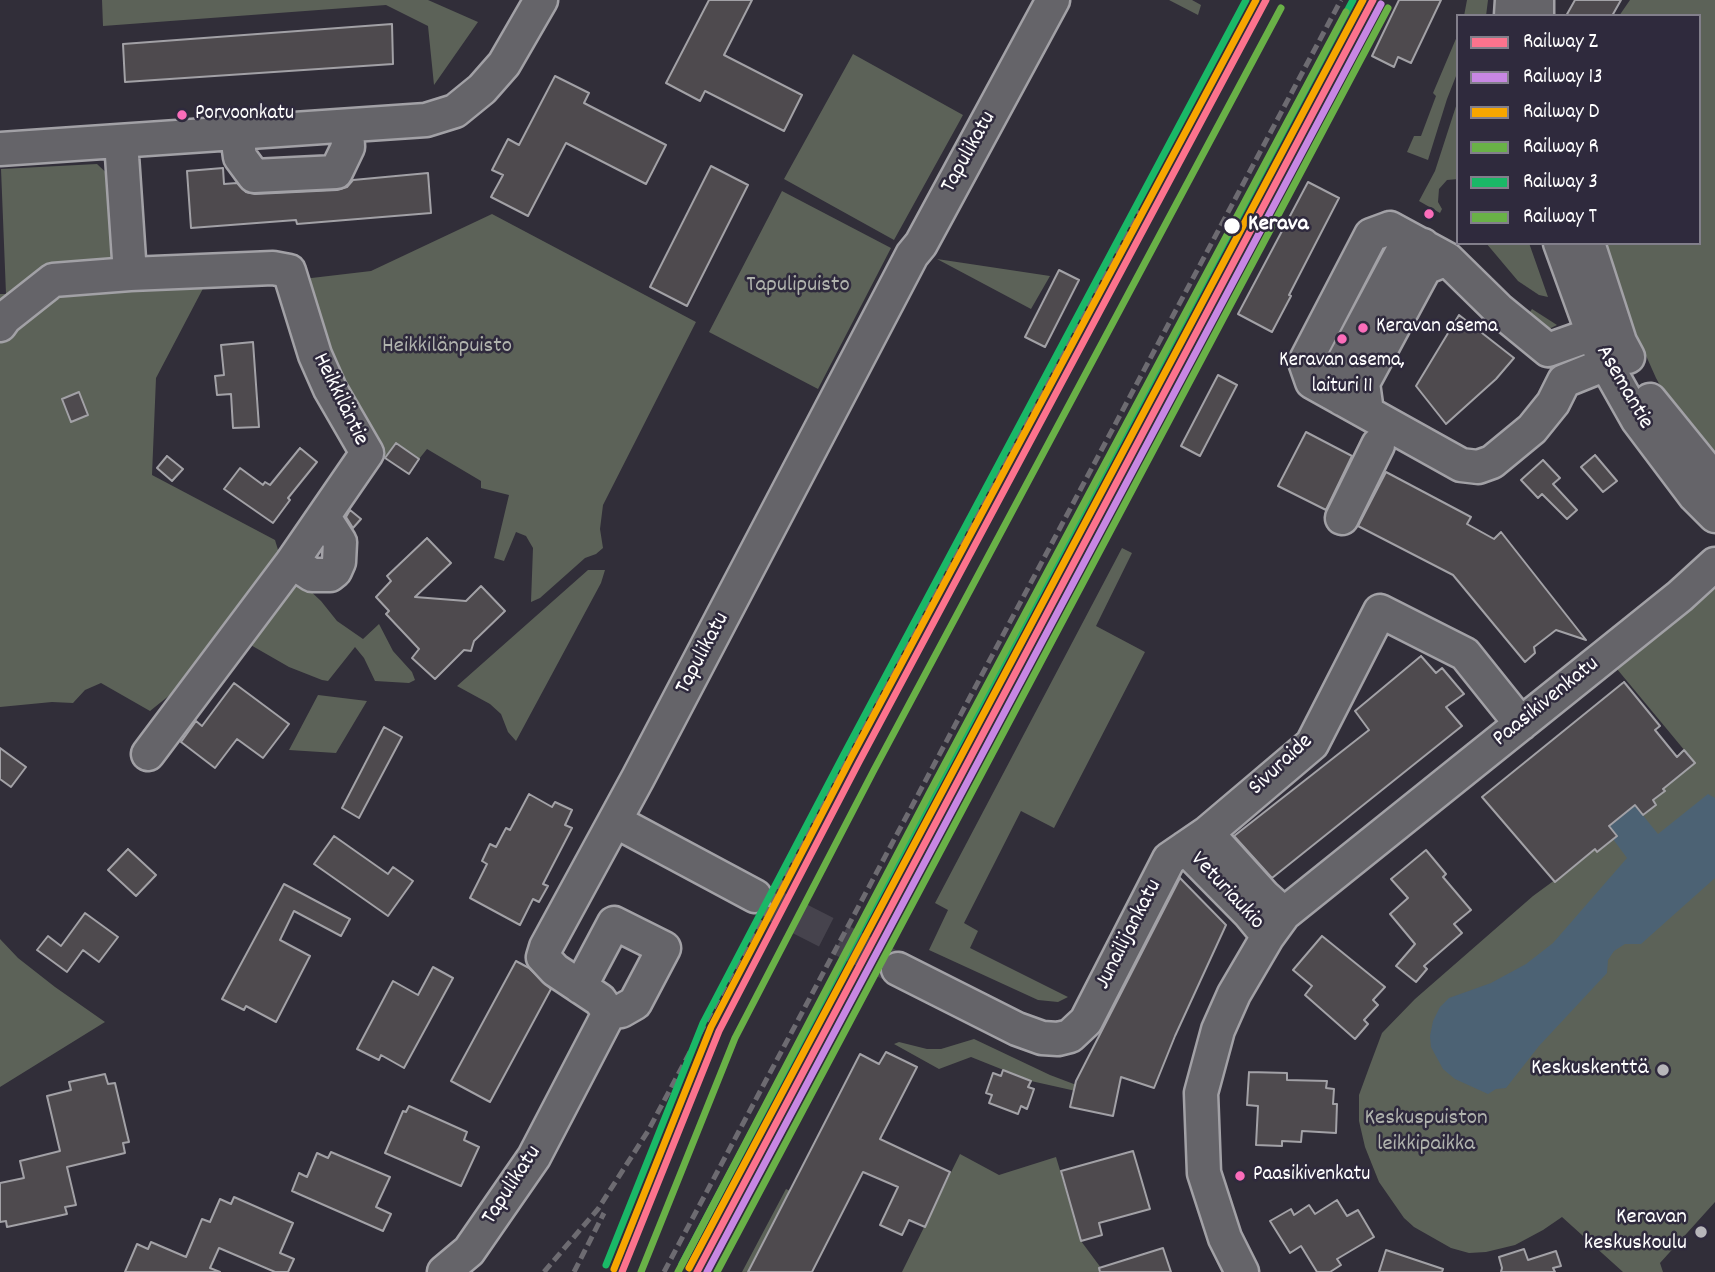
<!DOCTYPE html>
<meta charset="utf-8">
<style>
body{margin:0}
#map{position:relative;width:1715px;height:1272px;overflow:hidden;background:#312e39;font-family:Dekko,sans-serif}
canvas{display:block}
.legend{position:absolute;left:1456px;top:14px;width:245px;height:231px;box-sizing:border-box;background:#2f2a3d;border:2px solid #827f8b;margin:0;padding:9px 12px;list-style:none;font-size:21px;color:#fff}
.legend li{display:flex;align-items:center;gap:14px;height:35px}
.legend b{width:35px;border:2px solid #827f8b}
</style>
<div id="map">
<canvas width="1715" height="1272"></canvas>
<ul class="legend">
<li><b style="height:9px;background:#fc738d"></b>Railway Z</li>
<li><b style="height:9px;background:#c787e3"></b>Railway 13</li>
<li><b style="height:9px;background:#f7a600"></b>Railway D</li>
<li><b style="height:9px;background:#69b147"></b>Railway R</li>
<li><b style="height:9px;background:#1ab867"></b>Railway 3</li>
<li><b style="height:9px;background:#69b147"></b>Railway T</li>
</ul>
</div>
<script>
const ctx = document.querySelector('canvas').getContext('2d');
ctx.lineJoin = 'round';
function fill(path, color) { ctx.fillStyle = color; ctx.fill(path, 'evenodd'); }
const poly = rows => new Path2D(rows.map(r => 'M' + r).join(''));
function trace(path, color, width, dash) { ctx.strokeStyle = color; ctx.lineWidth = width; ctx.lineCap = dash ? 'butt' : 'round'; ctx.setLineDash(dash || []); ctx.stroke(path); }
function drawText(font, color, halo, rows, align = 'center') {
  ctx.font = font + ' Dekko,sans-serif'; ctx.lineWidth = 5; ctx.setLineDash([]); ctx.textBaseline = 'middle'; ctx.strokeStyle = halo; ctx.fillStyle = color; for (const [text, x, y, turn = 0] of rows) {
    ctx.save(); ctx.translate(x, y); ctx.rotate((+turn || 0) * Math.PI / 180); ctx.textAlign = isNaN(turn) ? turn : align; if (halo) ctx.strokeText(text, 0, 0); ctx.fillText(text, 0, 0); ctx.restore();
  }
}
const green = poly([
 [102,0,428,0,478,22,434,85,428,26,386,5,103,26],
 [1169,0,1192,0,1201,5,1198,15],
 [1467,0,1488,0,1486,16,1464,16],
 [1630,0,1715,0,1715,462,1680,422,1656,378,1627,313,1605,243,1699,243,1699,16,1619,16],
 [1458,34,1458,71,1447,99,1428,160,1407,152,1414,136,1421,136,1436,96,1433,93],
 [853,54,963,115,894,240,784,179],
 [1458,100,1458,179,1447,180,1439,189,1438,202,1442,209,1440,213,1419,201,1435,171],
 [97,164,115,181,121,281,208,279,156,378,152,475,275,540,282,563,217,657,150,711,101,683,85,690,73,703,52,702,0,707,0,294,6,294,1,169],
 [782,191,891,248,818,389,709,332],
 [492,214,696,322,603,505,600,529,603,548,596,554,585,558,540,598,531,602,533,548,526,536,516,532,504,561,494,558,509,495,481,488,481,481,427,449,419,459,396,443,385,458,366,445,303,279,371,271],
 [1486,243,1529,243,1548,297,1539,295,1518,281],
 [937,259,1050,276,1031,309],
 [1532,309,1557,325,1547,330,1527,316],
 [1122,548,1132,553,1096,626,1145,652,1054,828,1021,811,964,923,978,931,970,948,1068,997,1058,1002,1038,1000,929,950,948,910,935,903],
 [588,570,605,570,601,583,516,741,508,732,501,714,490,704,457,686],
 [291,573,321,601,337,621,363,639,379,624,393,651,412,672,415,680,409,683,375,681,364,658,355,647,328,681,322,680,289,667,242,640],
 [1715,580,1715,1202,1660,1263,1663,1272,1623,1272,1562,1217,1543,1230,1515,1245,1486,1252,1469,1253,1451,1248,1414,1227,1404,1218,1379,1182,1365,1147,1359,1121,1359,1095,1370,1065,1382,1033,1415,999,1533,896,1578,863,1609,826,1620,818,1618,815,1644,815,1656,805,1653,800,1664,791,1658,783,1683,773,1695,763,1612,663],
 [318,695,367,701,336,753,289,750],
 [0,939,18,958,55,987,105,1022,0,1087],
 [974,1039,1050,1075,1116,1100,1031,1081,971,1057,939,1069,894,1044,899,1042,927,1049,941,1049],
 [960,1154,999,1175,1056,1157,1081,1241,1104,1272,902,1272],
 [786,1189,790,1191,748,1272,742,1272]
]);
const water = poly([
 [1708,794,1715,798,1715,878,1641,944,1625,944,1614,951,1608,960,1607,973,1539,1046,1506,1088,1496,1089,1488,1094,1455,1079,1443,1069,1431,1047,1430,1036,1433,1021,1440,1007,1449,998,1491,983,1526,964,1553,943,1627,858,1613,839,1617,835,1609,826,1620,818,1618,815,1633,803,1658,834]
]);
const building = poly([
 [709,0,752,0,724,55,802,95,784,131,705,91,700,101,666,83,709,0],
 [1399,0,1441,0,1411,63,1398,57,1394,67,1372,56,1399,0],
 [1575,0,1621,0,1612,16,1566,16,1575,0],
 [392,24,393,64,125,82,123,44,392,24],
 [555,76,589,93,584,103,666,145,646,184,566,143,528,216,491,197,503,175,492,170,508,139,519,145,555,76],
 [711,166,748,185,687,306,650,287,711,166],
 [223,168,224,184,237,183,246,192,255,194,337,190,347,187,353,180,428,173,431,213,297,224,296,220,191,228,187,171,223,168],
 [1308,182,1339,198,1289,295,1291,296,1272,332,1238,314,1308,182],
 [1059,270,1079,280,1045,347,1025,337,1059,270],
 [1459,315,1514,358,1496,379,1446,424,1416,386,1459,315],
 [253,342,259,427,233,428,231,394,217,395,215,376,224,375,221,345,253,342],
 [1218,375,1237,385,1200,456,1181,446,1218,375],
 [79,392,88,415,71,422,62,399,79,392],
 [1306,432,1352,456,1326,510,1278,486,1306,432],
 [396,443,419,459,409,474,385,458,396,443],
 [300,448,317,462,288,498,290,500,273,523,224,489,240,468,263,485,265,482,270,485,300,448],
 [1595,455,1617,481,1603,492,1581,467,1595,455],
 [167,456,183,469,172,481,157,468,167,456],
 [1543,460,1560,478,1553,484,1577,510,1567,519,1542,494,1538,498,1521,480,1543,460],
 [1386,472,1471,517,1467,524,1494,539,1501,532,1586,640,1556,630,1534,647,1535,653,1525,662,1453,575,1358,526,1386,472],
 [350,510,361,519,353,528,346,517,350,510],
 [427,538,451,563,415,597,466,601,481,586,505,611,474,641,471,651,464,650,435,679,412,658,419,649,386,614,389,611,376,597,391,581,387,576,427,538],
 [1421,656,1436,673,1442,668,1464,694,1446,707,1462,726,1272,878,1234,836,1369,730,1355,711,1421,656],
 [1624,682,1660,726,1655,730,1677,757,1684,750,1695,763,1663,789,1665,791,1653,800,1656,805,1643,815,1635,805,1609,826,1617,836,1597,852,1595,849,1555,882,1482,797,1624,682],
 [234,683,289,724,263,758,237,739,215,768,181,742,196,721,202,726,234,683],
 [384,727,402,737,359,818,342,808,384,727],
 [0,748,26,767,11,787,0,779,0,748],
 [529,794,552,807,555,802,572,810,565,825,572,828,543,884,548,886,539,902,533,899,520,925,470,898,487,864,482,861,490,844,496,847,506,828,510,830,529,794],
 [334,836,388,874,393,867,413,881,388,916,314,864,334,836],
 [128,849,156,875,136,896,108,870,128,849],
 [1426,850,1446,874,1443,877,1471,910,1454,924,1462,933,1424,966,1427,969,1416,982,1396,966,1415,944,1390,914,1408,898,1391,879,1426,850],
 [1180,878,1226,925,1175,1036,1154,1088,1121,1077,1113,1116,1070,1107,1076,1081,1180,878],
 [284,884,350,919,341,936,294,911,280,940,310,956,276,1022,246,1006,244,1010,222,999,284,884],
 [85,913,118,937,99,962,83,950,67,972,37,950,48,936,61,946,85,913],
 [1322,936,1385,987,1373,1000,1378,1005,1364,1020,1368,1024,1355,1039,1305,995,1312,986,1293,970,1322,936],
 [516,961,529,968,551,989,490,1102,451,1081,516,961],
 [433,967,453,978,404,1068,381,1055,379,1060,357,1049,393,981,418,995,433,967],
 [886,1052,917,1067,880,1139,950,1172,925,1227,909,1220,902,1235,880,1225,898,1187,863,1172,812,1272,748,1272,860,1054,879,1064,886,1052],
 [1003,1070,1031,1081,1028,1087,1034,1089,1027,1109,1021,1106,1018,1114,989,1103,992,1095,986,1093,993,1073,1001,1076,1003,1070],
 [1249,1072,1287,1073,1287,1080,1327,1081,1326,1088,1334,1089,1333,1104,1337,1104,1336,1133,1302,1131,1301,1142,1282,1141,1282,1146,1256,1145,1258,1106,1247,1105,1249,1072],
 [105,1074,108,1084,115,1083,129,1142,123,1143,125,1153,67,1167,76,1205,65,1207,67,1214,7,1227,6,1221,0,1222,0,1183,24,1178,20,1161,60,1151,47,1096,71,1090,69,1082,105,1074],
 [409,1106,467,1132,464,1140,479,1147,461,1186,385,1153,403,1111,406,1112,409,1106],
 [1133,1151,1150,1209,1099,1223,1102,1235,1081,1241,1061,1171,1133,1151],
 [331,1152,390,1177,376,1207,391,1214,383,1231,292,1191,299,1173,307,1177,317,1153,328,1158,331,1152],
 [234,1197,293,1223,280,1253,294,1259,288,1272,275,1272,219,1248,210,1268,220,1272,125,1272,137,1244,148,1249,151,1242,186,1257,202,1219,210,1222,220,1199,231,1204,234,1197],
 [1337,1200,1347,1216,1358,1210,1374,1237,1337,1259,1341,1265,1330,1272,1317,1272,1301,1246,1290,1253,1270,1221,1291,1209,1294,1215,1309,1205,1315,1214,1337,1200],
 [1163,1248,1171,1272,1100,1272,1099,1268,1163,1248],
 [1524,1249,1528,1260,1556,1251,1561,1266,1553,1268,1555,1272,1501,1272,1502,1268,1499,1257,1524,1249],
 [1386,1250,1443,1269,1442,1272,1379,1272,1386,1250]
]);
const minorTunnel = poly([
 [755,896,898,969]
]);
const minor = poly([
 [1511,16,1512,0],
 [1537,16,1537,0],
 [237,135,240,157,254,176,336,172,348,147,347,126],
 [121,141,130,274,273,268,289,271,315,355,330,389,367,453,292,562,148,754],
 [0,149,426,120,455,111,482,89,504,64,541,0],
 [1390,228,1447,259,1498,309,1548,350,1593,334,1620,342,1606,364,1564,381,1553,403,1532,429,1492,462,1478,467,1461,465,1312,382,1305,362,1371,235,1390,228],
 [1560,243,1593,334,1606,364,1637,419,1695,496,1715,516],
 [1588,243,1620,342,1628,357],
 [0,325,5,318,53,280,130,274],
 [1342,399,1339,370,1401,254,1423,245],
 [1650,400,1715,480],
 [1367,412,1363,383,1425,268,1447,259],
 [1342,518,1378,445],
 [292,562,312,575,330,575,335,571,339,562,340,542,324,517],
 [615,821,755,896],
 [1207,833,1264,896,1284,914],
 [1185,848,1249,913,1268,936],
 [898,969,1017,1029,1042,1038,1058,1039,1070,1036,1086,1021,1169,859,1207,833,1312,744,1380,611,1465,654,1521,724],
 [580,987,614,923,664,948,635,1003,621,1011,609,1013],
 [444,1272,469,1251,534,1157,609,1013,600,1000,555,970,543,957,546,947,638,778,912,255,921,244,1053,0],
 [1242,1272,1225,1238,1204,1173,1201,1093,1218,1030,1234,994,1268,936,1284,914,1680,596,1715,564]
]);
const rail = poly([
 [544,1272,598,1209,648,1131,1138,210],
 [574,1272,604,1213],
 [664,1272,1341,0]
]);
const rail1 = poly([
 [622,1272,719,1031,859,762,1266,0],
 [697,1272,1373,0]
]);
const rail2 = poly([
 [707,1272,1381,4]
]);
const rail3 = poly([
 [689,1268,1363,0],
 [614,1269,711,1027,851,758,1256,0]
]);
const rail4 = poly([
 [641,1272,735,1038,874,770,1281,8],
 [717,1272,1388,8]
]);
const rail5 = poly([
 [682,1264,1353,0],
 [606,1265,703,1023,844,754,1246,0]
]);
const rail6 = poly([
 [678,1272,931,790,1346,12]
]);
const markers = [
 [182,115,6,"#fb6dba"],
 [1429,214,6,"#fb6dba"],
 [1232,226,9,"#fff"],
 [1363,328,6,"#fb6dba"],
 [1342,339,6,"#fb6dba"],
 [1663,1070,7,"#b7b6ba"],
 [1240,1176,6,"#fb6dba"],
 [1701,1232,7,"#b7b6ba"]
];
const busNames = [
 ["Porvoonkatu",195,115],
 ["Keravan asema",1376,328],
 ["Keravan asema,",1342,362,"center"],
 ["laituri 11",1342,388,"center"],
 ["Paasikivenkatu",1253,1176]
];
const streetNames = [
 ["Tapulikatu",970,153,-61],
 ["Asemantie",1623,388,60],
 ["Heikkiläntie",339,400,64],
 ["Tapulikatu",704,654,-62],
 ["Paasikivenkatu",1547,703,-39],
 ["Sivuraide",1282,766,-43],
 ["Veturiaukio",1226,892,47],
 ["Junailijankatu",1130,935,-63],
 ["Tapulikatu",513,1186,-57]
];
const stopNames = [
 ["Kerava",1248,226]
];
const parkNames = [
 ["Tapulipuisto",798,287],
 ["Heikkilänpuisto",447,348],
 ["Keskuspuiston",1426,1120],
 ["leikkipaikka",1426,1146]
];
const poiNames = [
 ["Keskuskenttä",1649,1070],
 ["Keravan",1687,1219],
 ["keskuskoulu",1687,1245]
];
fill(green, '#5c6258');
fill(water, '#4c6274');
fill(building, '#4e4a4e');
trace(building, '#a2a1a6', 2);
trace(minorTunnel, '#46434d', 32, [32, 16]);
trace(minor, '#a2a1a6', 37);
trace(minor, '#656469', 32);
trace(rail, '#6d6b71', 5, [10, 5]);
trace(rail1, '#fc738d', 7);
trace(rail2, '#c787e3', 7);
trace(rail3, '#f7a600', 7);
trace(rail4, '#69b147', 7);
trace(rail5, '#1ab867', 7);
trace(rail6, '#69b147', 7);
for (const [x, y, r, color] of markers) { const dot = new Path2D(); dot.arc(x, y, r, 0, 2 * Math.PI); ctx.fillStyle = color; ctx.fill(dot); trace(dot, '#2f2a3d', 2.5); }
drawText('21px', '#fff', '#2f2a3d', busNames, 'left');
drawText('23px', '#fff', '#2f2a3d', streetNames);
drawText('bold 23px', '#fff', '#2f2a3d', stopNames, 'left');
drawText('23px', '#b1b4ae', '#2f2a3d', parkNames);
drawText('23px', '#fff', '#2f2a3d', poiNames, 'right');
</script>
